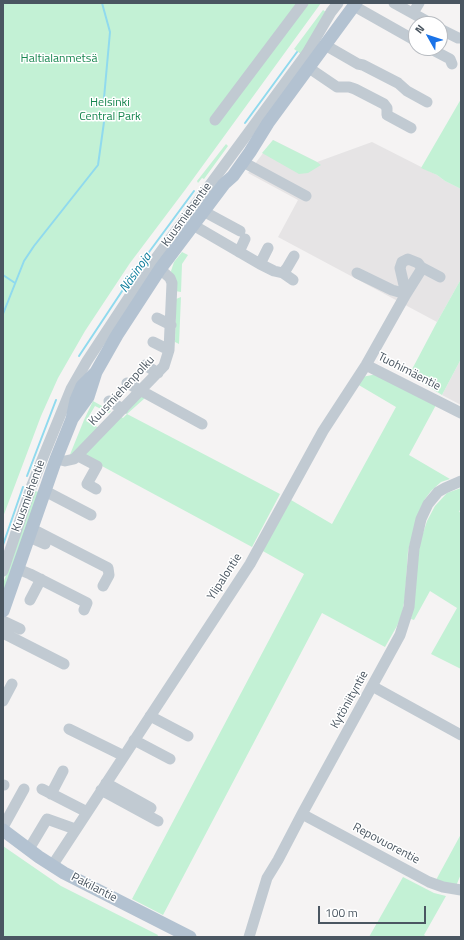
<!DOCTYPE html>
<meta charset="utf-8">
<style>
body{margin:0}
#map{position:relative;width:464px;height:940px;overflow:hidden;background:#f5f3f3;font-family:"Titillium Web",sans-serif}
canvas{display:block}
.frame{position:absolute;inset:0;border:4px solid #4a5661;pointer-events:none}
.north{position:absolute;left:408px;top:16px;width:40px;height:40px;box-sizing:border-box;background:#fff;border:1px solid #b7bbc0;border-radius:50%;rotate:309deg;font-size:11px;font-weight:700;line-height:16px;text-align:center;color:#4a5661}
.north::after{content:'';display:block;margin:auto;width:14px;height:18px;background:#1a73e8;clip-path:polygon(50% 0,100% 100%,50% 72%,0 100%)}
.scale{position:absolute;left:318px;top:906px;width:108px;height:18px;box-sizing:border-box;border:2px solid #4a5661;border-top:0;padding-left:5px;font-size:12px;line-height:14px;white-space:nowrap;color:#4a5661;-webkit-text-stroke:3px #fff;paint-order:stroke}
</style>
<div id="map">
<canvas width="464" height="940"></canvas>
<div class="frame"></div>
<div class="north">N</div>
<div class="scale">100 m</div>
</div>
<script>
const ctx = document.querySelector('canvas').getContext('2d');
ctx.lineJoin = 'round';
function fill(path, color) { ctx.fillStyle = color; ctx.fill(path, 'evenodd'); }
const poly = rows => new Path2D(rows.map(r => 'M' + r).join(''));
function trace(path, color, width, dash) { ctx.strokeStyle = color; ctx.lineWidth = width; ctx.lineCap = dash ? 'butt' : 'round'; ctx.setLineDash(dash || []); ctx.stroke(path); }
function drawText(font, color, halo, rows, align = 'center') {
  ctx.font = font + ' "Titillium Web",sans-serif'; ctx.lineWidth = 3; ctx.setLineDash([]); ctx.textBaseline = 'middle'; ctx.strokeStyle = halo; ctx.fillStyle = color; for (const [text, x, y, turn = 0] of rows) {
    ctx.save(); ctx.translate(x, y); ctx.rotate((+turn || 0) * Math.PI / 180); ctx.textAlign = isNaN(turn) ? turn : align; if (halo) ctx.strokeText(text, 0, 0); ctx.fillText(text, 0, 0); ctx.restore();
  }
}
const education = poly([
 [273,140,317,162,372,142,437,175,445,181,461,189,461,279,437,322,278,237,298,200,248,173],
 [461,359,461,405,442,395]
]);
const green = poly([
 [3,3,321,3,185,190,130,263,85,331,58,378,41,416,3,517],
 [323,10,326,12,301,54,294,49],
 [461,99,461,189,445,181,437,175,421,168],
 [273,140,317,162,321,165,308,173,299,174,262,153],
 [226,144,228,146,204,179,202,178,198,183,197,181],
 [182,252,188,255,182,264,181,292,175,291,171,271,174,262],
 [461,279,461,359,442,395,409,375,437,322],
 [181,297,179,344,175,342,176,299],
 [377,374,436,405,409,455,450,479,441,482,431,491,425,499,418,514,408,551,405,597,402,614,397,626,385,647,322,613,163,915,132,899,304,574,261,550,291,500,332,524,396,407,357,384,362,377],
 [141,394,145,398,127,414,280,494,252,547,87,458,84,454,120,416,123,418,127,414,125,413],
 [93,401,111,411,109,413,95,406,86,421,99,428,69,457,84,420],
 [461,488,461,510,459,511,461,514,461,669,431,654,457,608,430,591,414,620,411,619,420,542,427,521,435,506,447,493],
 [35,491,39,492,3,601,3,584],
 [461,834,461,874,456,886,436,880],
 [3,846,61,886,158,935,157,937,3,937],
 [403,877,434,893,446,896,424,935,427,937,369,937]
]);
const stream = poly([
 [102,3,110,32,104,98],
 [245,123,297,52],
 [3,275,15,283],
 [3,314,24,261,34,246,98,165,104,122],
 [79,356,138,267,194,191],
 [27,476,56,400],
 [3,545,23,487]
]);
const minor = poly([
 [394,3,432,24],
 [354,6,416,41],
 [413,13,419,3],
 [440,29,458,38,461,38],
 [325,45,358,64,363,65,398,83,407,91,427,102],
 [429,48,450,59,452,64],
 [309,68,337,87,349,87,355,89,384,104,387,108,387,115,411,128],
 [215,120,303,3],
 [243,162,306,196],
 [203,211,240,231],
 [193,225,260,264,274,271,283,273,293,280],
 [239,252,245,239],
 [260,264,268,248],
 [421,267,421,270,406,294,400,268,402,262,408,259,418,263,421,267,440,277],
 [283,273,287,268,294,256],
 [157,318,171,325],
 [153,342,169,350],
 [145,365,158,373],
 [366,365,461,413],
 [127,383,202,424],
 [109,401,123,409],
 [78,456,97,466,87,484,96,489],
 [56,459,65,461,74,459,164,366,169,350,172,283,170,278,160,269],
 [45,491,91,515],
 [32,529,108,568,109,575,103,586],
 [29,537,45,544],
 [18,569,30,574,87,603,84,610],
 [3,571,32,485,44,455,71,389,87,361,145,273,307,53,331,12,338,3],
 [30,600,41,579],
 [3,621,20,629],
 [3,633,64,664],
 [372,686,461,735],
 [3,701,12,684],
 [150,716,188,736],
 [69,729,124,756],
 [134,740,170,759],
 [106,783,151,808],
 [3,785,4,785],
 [42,789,87,812],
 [101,790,158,821],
 [51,794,63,771],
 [302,814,429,882,443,887,461,890],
 [3,827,24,789],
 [29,849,47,819,75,829],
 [52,866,250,564,323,431,366,365,406,294,392,290,357,273],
 [249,937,267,878,278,860,302,814,400,635,409,607,414,549,421,519,428,504,438,492,445,488,461,481]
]);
const major = poly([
 [72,419,88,397,96,372,117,335,160,269,224,184,233,176,250,152,268,123,356,3],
 [3,611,56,459,72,419,76,400,82,386,96,372],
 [3,830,39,857,64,873,190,937]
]);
const parkNames = [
 ["Haltialanmetsä",59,59],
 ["Helsinki",110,103],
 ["Central Park",110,117]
];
const streetNames = [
 ["Kuusmiehentie",187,215,-54],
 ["Tuohimäentie",409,372,27],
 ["Kuusmiehenpolku",122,391,-47],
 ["Kuusmiehentie",29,496,-70],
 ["Ylipalontie",225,577,-57],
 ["Kytöniityntie",350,700,-61],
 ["Repovuorentie",386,844,28],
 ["Pakilantie",94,888,27]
];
const waterNames = [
 ["Näsinoja",136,273,-55]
];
fill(education, '#e6e4e5');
fill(green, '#c3f1d5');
trace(stream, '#90daee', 2);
trace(minor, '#c1cad2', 11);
trace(major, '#b3c2d1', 13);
drawText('12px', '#17864f', '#fff', parkNames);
drawText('12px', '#4a5661', '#fff', streetNames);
drawText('italic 13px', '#0c7c9b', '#fff', waterNames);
</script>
